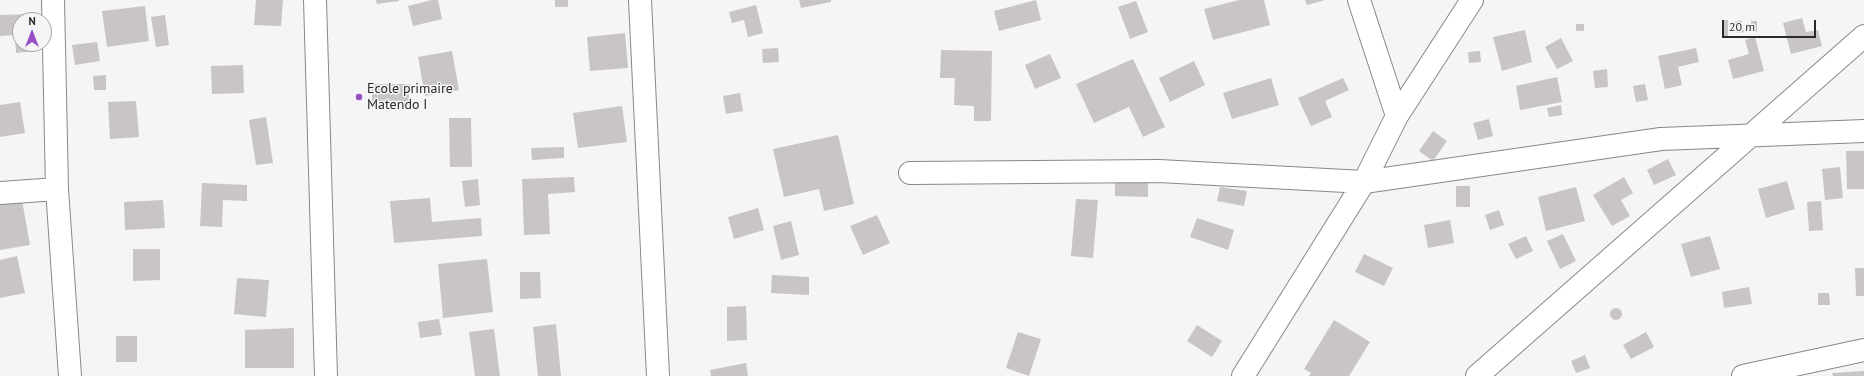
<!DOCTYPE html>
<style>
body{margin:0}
#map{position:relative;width:1864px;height:376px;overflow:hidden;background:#f5f4f7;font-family:"PT Sans",sans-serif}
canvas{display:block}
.north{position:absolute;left:12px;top:12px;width:40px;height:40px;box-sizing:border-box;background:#f5f4f7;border:1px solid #a4a3a5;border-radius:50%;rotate:0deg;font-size:11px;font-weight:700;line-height:16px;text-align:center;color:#2a2a2b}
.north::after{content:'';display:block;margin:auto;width:14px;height:18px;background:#9750c3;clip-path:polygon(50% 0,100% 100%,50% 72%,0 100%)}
.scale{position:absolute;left:1722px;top:20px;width:94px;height:18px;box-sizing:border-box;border:2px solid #2a2a2b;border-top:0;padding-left:5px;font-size:12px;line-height:14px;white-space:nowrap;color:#2a2a2b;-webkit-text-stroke:3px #f5f4f7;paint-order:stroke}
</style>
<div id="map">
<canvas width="1864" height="376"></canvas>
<div class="north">N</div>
<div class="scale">20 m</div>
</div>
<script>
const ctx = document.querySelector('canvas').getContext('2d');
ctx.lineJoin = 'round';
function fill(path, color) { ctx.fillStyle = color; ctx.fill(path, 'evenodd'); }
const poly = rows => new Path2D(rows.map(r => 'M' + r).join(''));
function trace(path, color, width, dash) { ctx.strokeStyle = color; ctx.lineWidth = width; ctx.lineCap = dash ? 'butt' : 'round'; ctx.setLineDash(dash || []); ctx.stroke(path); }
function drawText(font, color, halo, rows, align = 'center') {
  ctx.font = font + ' "PT Sans",sans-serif'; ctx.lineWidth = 3; ctx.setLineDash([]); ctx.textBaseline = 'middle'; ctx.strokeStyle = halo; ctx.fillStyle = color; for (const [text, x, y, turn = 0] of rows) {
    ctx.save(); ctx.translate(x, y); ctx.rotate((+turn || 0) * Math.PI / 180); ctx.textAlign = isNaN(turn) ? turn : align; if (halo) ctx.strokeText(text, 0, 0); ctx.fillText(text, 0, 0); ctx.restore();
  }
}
const building = poly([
 [256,0,283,0,281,26,254,25],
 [376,0,399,0,399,1,377,4],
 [432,0,438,0,442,19,413,26,408,6],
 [555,0,568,0,568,7,555,7],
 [799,0,831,0,831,2,801,8],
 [1036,0,1041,20,999,31,994,11],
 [1239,0,1264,0,1270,25,1213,40,1204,9],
 [1305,0,1325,0,1307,5],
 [1136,1,1148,32,1130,39,1118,7],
 [756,5,763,33,748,37,744,20,732,23,729,12],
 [145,6,149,41,107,47,102,11],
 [33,14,34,20,20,20,20,44,35,44,35,51,16,53,15,35,0,36,0,15],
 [165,15,169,45,156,47,151,17],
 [1802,18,1806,32,1818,30,1822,46,1791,54,1783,23],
 [1722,20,1728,20,1728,38,1722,38],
 [1741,20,1744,32,1737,33,1734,22],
 [1751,21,1757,21,1757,32,1751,32],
 [1576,24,1584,24,1584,31,1576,31],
 [1525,30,1532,62,1502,71,1493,37],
 [625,33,628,68,590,71,587,37],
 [1755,37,1764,71,1733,79,1728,60,1749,54,1745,40],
 [1561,38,1573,61,1557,69,1545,47],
 [97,42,100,61,75,65,72,45],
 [778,48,779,62,763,63,762,49],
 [1696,48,1699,62,1678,67,1682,85,1665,89,1658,56],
 [941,50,992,51,991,121,974,121,974,106,954,105,955,78,940,78],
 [452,51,459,90,425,96,418,57],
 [1480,51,1481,62,1469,63,1468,52],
 [1050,54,1061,78,1035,89,1025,65],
 [1133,59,1165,127,1143,137,1129,107,1094,123,1076,84],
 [1194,61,1205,85,1170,102,1159,78],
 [243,65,244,93,212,94,211,66],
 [1607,69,1608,87,1595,88,1593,71],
 [106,75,106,90,94,90,93,76],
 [1557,77,1562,102,1520,110,1516,86],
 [1271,78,1279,105,1232,119,1223,93],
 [1343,78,1349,90,1325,101,1332,117,1311,126,1298,98],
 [372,84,409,84,409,102,372,102],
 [1645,84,1648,100,1636,102,1633,86],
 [740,93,743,111,726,114,723,96],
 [136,101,139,137,110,139,108,102],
 [20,102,25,133,0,137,0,105],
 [1561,105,1562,115,1549,117,1547,108],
 [622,106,627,142,578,148,573,113],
 [266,117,273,163,256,165,249,120],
 [449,118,471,118,472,167,450,167],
 [1489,119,1493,136,1478,140,1473,123],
 [1433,131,1447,141,1433,161,1419,151],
 [838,135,854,204,824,211,819,189,784,197,773,149],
 [564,147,564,158,532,160,531,148],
 [1846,151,1864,151,1864,189,1847,189],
 [1668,159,1676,175,1654,185,1647,170],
 [1840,167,1843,198,1825,200,1822,169],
 [574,177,575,192,548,194,550,234,524,235,522,179],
 [1624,177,1633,193,1621,200,1630,216,1612,226,1593,195],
 [1115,178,1148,178,1148,197,1115,196],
 [478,179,480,205,465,207,462,181],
 [1787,181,1795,209,1766,218,1758,189],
 [202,183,247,185,247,201,223,200,222,227,200,226],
 [1456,186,1470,186,1470,207,1456,207],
 [1220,187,1247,191,1244,206,1217,201],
 [1576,187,1585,221,1546,231,1538,197],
 [430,198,432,222,481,218,482,236,394,243,390,201],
 [1076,199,1098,200,1093,258,1071,256],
 [22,200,30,245,0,250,0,203],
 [163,200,165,228,125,230,124,202],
 [1821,201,1823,230,1809,231,1807,202],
 [758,208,764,230,734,239,728,217],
 [1499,210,1504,225,1490,230,1485,215],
 [877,215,890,243,863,255,850,226],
 [1197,218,1234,230,1228,250,1190,237],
 [1450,220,1454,243,1428,248,1424,225],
 [791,221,799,255,781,260,773,226],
 [1563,234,1576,261,1560,269,1547,241],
 [1526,236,1533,251,1516,259,1508,244],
 [1710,236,1720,269,1691,277,1681,244],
 [133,249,160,249,160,280,133,281],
 [1364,254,1393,268,1384,286,1355,272],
 [17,256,25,293,0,298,0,260],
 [487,259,493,312,443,318,438,264],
 [1855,268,1864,268,1864,296,1856,296],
 [520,272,540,272,541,298,520,299],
 [772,275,809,277,809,295,771,293],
 [237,278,269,280,266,317,234,314],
 [1749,287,1752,304,1724,308,1722,292],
 [1818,293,1829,293,1830,305,1818,305],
 [746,306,747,340,727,341,727,307],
 '1610 314a6 6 0 1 1 12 0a6 6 0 1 1-12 0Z',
 [439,319,442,335,420,338,418,322],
 [1334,320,1370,342,1349,376,1309,376,1311,373,1304,369],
 [556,324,561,376,538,376,533,327],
 [1197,325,1222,341,1212,357,1187,341],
 [294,328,294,368,245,368,245,330],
 [494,329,500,376,475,376,469,332],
 [1018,332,1041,339,1029,376,1006,368],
 [1646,332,1654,347,1631,359,1623,345],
 [116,336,137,336,137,362,116,362],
 [1585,355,1590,368,1576,373,1571,361],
 [746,363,748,376,711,376,710,370],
 [1864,371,1864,376,1833,376,1832,373]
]);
const street = poly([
 [53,0,57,189,70,376],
 [315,0,326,376],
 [640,0,658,376],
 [1359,0,1397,116],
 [910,173,1159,171,1364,182,1661,139,1864,131],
 [0,193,57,189],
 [1243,376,1364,182,1397,116,1472,0],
 [1477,376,1864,36],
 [1743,376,1864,350]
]);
const markers = [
 [359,97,4,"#9750c3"]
];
const poiNames = [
 ["Ecole primaire",367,89],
 ["Matendo I",367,105]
];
fill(building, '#c9c5c6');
trace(street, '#88878a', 24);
trace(street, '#fff', 22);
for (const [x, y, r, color] of markers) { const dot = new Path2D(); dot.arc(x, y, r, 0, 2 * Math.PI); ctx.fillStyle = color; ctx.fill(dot); trace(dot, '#f5f4f7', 1.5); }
drawText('14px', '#2a2a2b', '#f5f4f7', poiNames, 'left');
</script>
